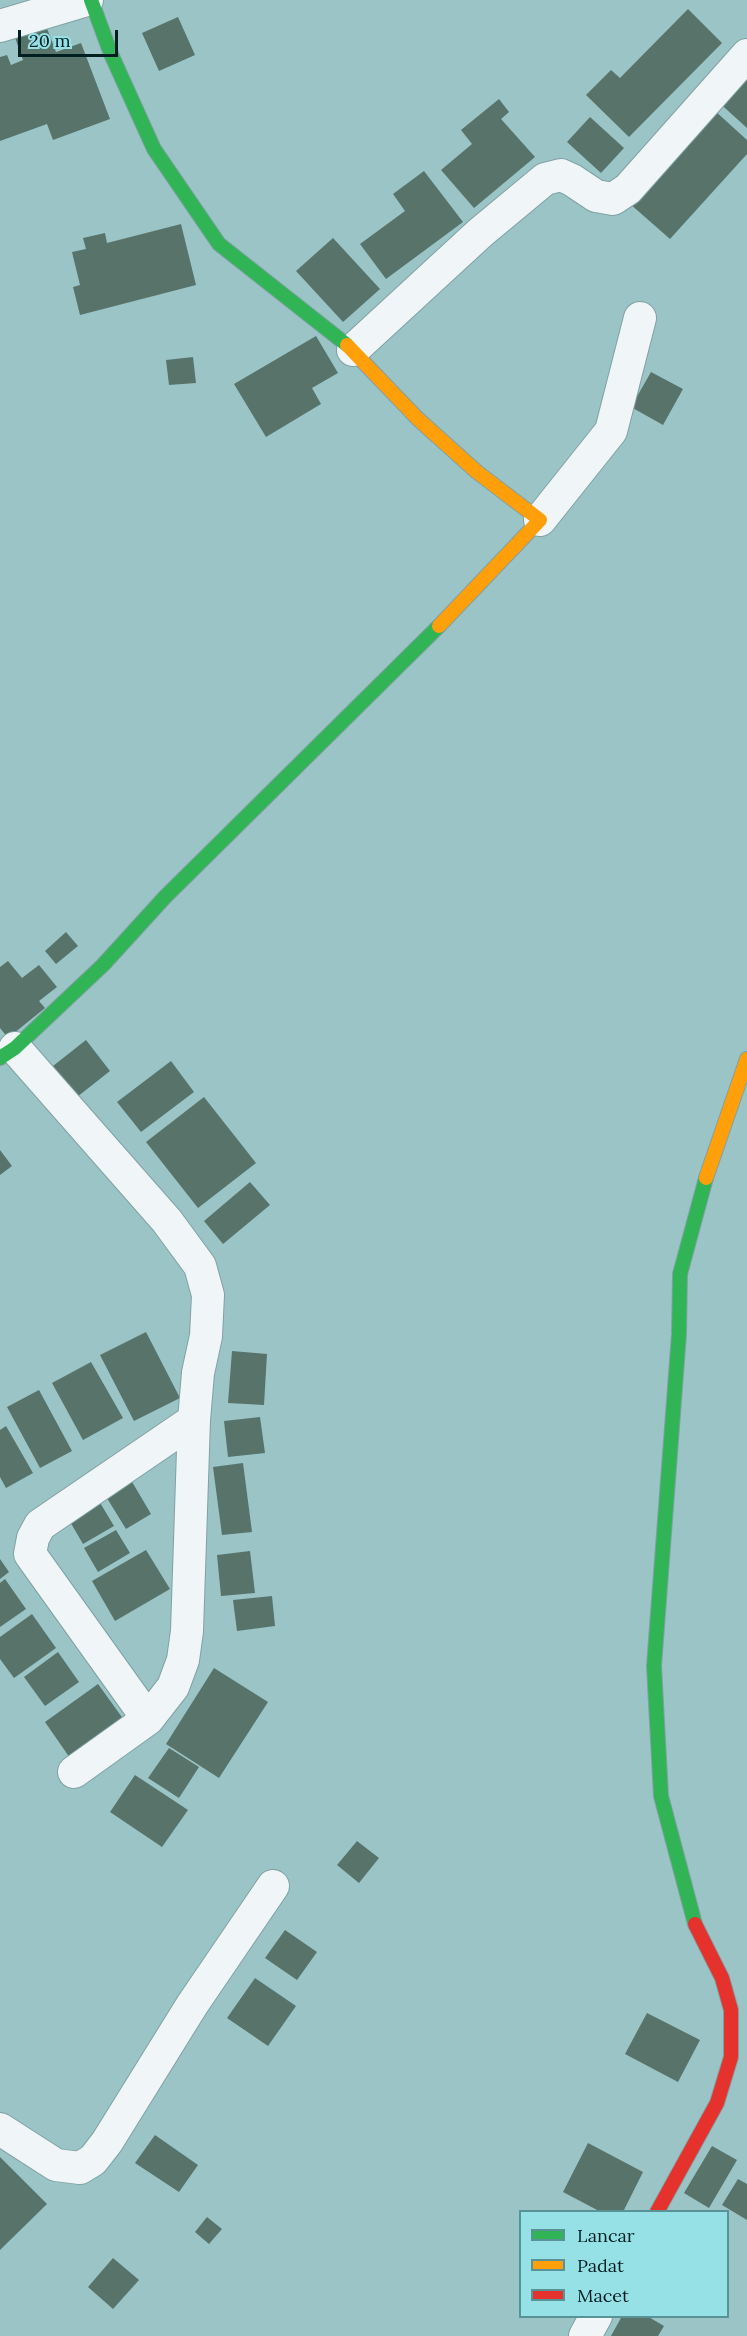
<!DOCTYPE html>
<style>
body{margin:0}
#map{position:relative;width:747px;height:2336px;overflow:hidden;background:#9bc4c7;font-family:Lora,serif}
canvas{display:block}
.legend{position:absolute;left:519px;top:2210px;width:210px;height:108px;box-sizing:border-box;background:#96e1e6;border:2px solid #5a9397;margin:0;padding:8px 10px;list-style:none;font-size:18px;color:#001f21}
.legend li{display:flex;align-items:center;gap:12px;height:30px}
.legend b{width:30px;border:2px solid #5a9397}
.scale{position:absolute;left:18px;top:30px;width:100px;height:27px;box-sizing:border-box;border:3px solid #001f21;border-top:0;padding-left:8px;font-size:18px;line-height:21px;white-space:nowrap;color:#001f21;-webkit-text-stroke:4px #96e1e6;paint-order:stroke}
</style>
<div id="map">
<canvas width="747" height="2336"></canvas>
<ul class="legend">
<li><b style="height:8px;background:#30b455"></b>Lancar</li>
<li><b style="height:8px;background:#ff9f0a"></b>Padat</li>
<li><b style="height:8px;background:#e5322d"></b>Macet</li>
</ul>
<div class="scale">20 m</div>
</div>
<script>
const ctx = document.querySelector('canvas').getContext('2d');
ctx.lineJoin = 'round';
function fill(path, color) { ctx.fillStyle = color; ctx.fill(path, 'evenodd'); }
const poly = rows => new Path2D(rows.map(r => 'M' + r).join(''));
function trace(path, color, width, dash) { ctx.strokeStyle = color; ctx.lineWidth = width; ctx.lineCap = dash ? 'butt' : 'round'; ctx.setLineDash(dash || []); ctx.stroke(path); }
const building = poly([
 [688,9,722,43,629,137,586,95,611,70,620,78],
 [178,17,195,55,159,71,142,33],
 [43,18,56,52,81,43,110,119,53,140,47,124,0,141,0,57,7,55,11,65,23,60,12,29],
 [747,63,747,128,715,99],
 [499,99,509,112,501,119,535,157,474,208,441,170,472,144,461,130],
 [714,110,747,140,747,154,670,239,629,203],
 [590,117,624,148,601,173,567,142],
 [424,171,463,222,386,279,360,244,405,211,393,194],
 [181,224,196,285,80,315,73,287,80,285,72,252,86,249,83,238,105,233,107,243],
 [333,238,380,289,343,322,296,271],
 [316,336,338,373,312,388,321,404,266,437,234,384],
 [193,357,196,383,169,385,166,360],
 [651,372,683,389,663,425,631,407],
 [66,932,78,946,56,964,45,951],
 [8,961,22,978,39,965,57,987,39,1001,45,1008,8,1038,0,1028,0,967],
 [86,1040,110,1071,77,1097,53,1066],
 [171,1061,194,1092,141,1132,117,1102],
 [204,1097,256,1163,198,1208,146,1142],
 [0,1150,12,1166,0,1175],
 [250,1182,270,1205,223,1244,204,1221],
 [146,1332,180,1398,134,1421,100,1355],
 [232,1351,267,1354,264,1405,228,1403],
 [91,1362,123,1418,83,1440,52,1383],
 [39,1390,72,1451,40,1468,7,1407],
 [260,1417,265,1453,228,1457,224,1421],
 [6,1426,33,1473,6,1488,0,1477,0,1430],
 [243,1463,252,1532,222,1535,213,1467],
 [128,1475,151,1514,126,1529,102,1490],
 [96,1496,114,1526,83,1544,65,1513],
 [116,1530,130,1553,98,1572,84,1548],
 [146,1550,170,1589,115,1621,92,1581],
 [250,1551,255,1593,221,1596,217,1555],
 [0,1559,9,1572,0,1579],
 [5,1579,26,1609,0,1627,0,1583],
 [272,1596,275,1626,237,1631,233,1600],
 [32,1614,56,1648,14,1678,0,1659,0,1637],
 [58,1652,79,1682,45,1706,24,1677],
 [214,1668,268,1702,219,1778,166,1744],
 [98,1684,124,1720,70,1758,45,1722],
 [169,1748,199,1767,179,1798,148,1778],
 [135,1775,188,1810,162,1847,110,1812],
 [357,1841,379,1858,359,1883,337,1865],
 [285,1930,317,1952,297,1980,265,1958],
 [255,1978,296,2006,268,2046,227,2018],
 [647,2013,700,2040,678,2082,625,2054],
 [155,2135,198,2165,179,2192,135,2163],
 [588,2143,643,2172,623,2212,601,2212,563,2192],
 [712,2146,737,2160,709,2208,684,2193],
 [0,2157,47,2204,0,2250],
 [738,2179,747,2184,747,2220,722,2205],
 [207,2217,222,2229,209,2244,195,2232],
 [113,2258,139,2280,113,2309,88,2287],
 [622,2316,647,2316,664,2326,658,2336,611,2336]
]);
const street = poly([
 [0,26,87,0],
 [353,350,480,233,545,179,561,175,572,180,596,196,613,199,628,189,747,55],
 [540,520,611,431,640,318],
 [15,1048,167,1221,200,1266,208,1295,206,1336,198,1373,194,1420,187,1631,183,1660,173,1687,148,1719,74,1772],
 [148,1719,30,1554,33,1538,40,1525,194,1420],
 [0,2129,56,2165,80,2168,93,2160,107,2142,192,2005,273,1886],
 [585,2336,596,2316]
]);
const fast = poly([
 [91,0,111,54,154,149,219,244,347,345],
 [0,1058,15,1048,103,965,165,897,439,626],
 [695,1924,661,1796,654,1666,679,1334,680,1274,706,1178]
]);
const slow = poly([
 [347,345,418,419,477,472,540,520,439,626],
 [706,1178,747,1059]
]);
const jam = poly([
 [657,2212,717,2103,731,2057,731,2010,722,1978,695,1924]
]);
fill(building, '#57736a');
trace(street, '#80a1a4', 34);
trace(fast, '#80a1a4', 16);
trace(slow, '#80a1a4', 16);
trace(jam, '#80a1a4', 16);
trace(street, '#f0f6f7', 32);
trace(fast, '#30b455', 14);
trace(slow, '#ff9f0a', 14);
trace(jam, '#e5322d', 14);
</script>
